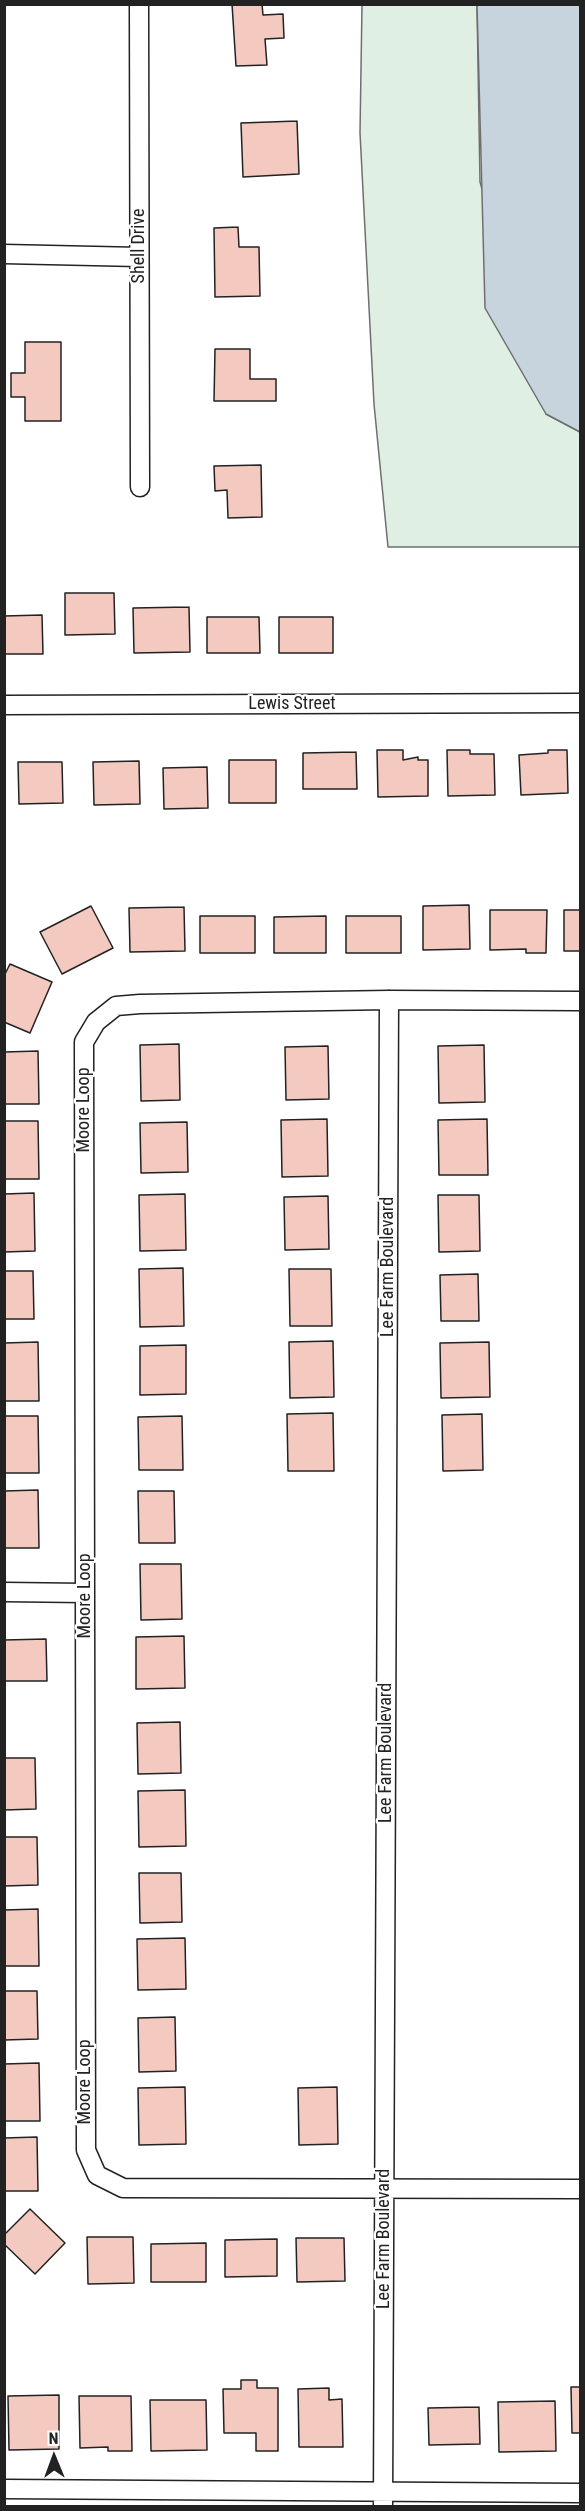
<!DOCTYPE html>
<style>
body{margin:0}
#map{position:relative;width:585px;height:2511px;overflow:hidden;background:#fff;font-family:"Roboto Condensed",sans-serif}
canvas{display:block}
.frame{position:absolute;inset:0;border:6px solid #222;pointer-events:none}
.north{position:absolute;left:24px;top:2427px;width:60px;height:60px;-webkit-text-stroke:4px #fff;paint-order:stroke;rotate:359deg;font-size:16px;font-weight:700;line-height:24px;text-align:center;color:#222}
.north::after{content:'';display:block;margin:auto;width:21px;height:27px;background:#222;clip-path:polygon(50% 0,100% 100%,50% 72%,0 100%)}
</style>
<div id="map">
<canvas width="585" height="2511"></canvas>
<div class="frame"></div>
<div class="north">N</div>
</div>
<script>
const ctx = document.querySelector('canvas').getContext('2d');
ctx.lineJoin = 'round';
function fill(path, color) { ctx.fillStyle = color; ctx.fill(path, 'evenodd'); }
const poly = rows => new Path2D(rows.map(r => 'M' + r).join(''));
function trace(path, color, width, dash) { ctx.strokeStyle = color; ctx.lineWidth = width; ctx.lineCap = dash ? 'butt' : 'round'; ctx.setLineDash(dash || []); ctx.stroke(path); }
function drawText(font, color, halo, rows, align = 'center') {
  ctx.font = font + ' "Roboto Condensed",sans-serif'; ctx.lineWidth = 4.5; ctx.setLineDash([]); ctx.textBaseline = 'middle'; ctx.strokeStyle = halo; ctx.fillStyle = color; for (const [text, x, y, turn = 0] of rows) {
    ctx.save(); ctx.translate(x, y); ctx.rotate((+turn || 0) * Math.PI / 180); ctx.textAlign = isNaN(turn) ? turn : align; if (halo) ctx.strokeText(text, 0, 0); ctx.fillText(text, 0, 0); ctx.restore();
  }
}
const green = poly([
 [362,5,477,5,480,182,546,414,580,432,580,547,388,547,374,404,360,133,362,5]
]);
const water = poly([
 [477,5,580,5,580,432,546,414,485,308,477,5]
]);
const building = poly([
 [232,4,262,4,263,15,283,14,284,38,265,39,267,65,236,66,232,4],
 [297,121,299,174,243,177,241,123,297,121],
 [238,227,239,247,259,247,260,296,215,297,214,228,238,227],
 [25,342,61,342,61,421,25,421,25,397,11,397,11,373,25,373,25,342],
 [215,349,250,349,250,379,276,379,276,401,214,401,215,349],
 [261,465,262,517,228,518,227,490,215,491,214,466,261,465],
 [65,593,114,593,115,634,65,635,65,593],
 [189,607,190,652,134,653,133,608,189,607],
 [42,615,43,654,4,654,4,616,42,615],
 [207,617,259,617,260,653,207,653,207,617],
 [279,617,333,617,333,653,279,653,279,617],
 [377,750,403,750,403,760,418,757,418,760,428,760,428,796,378,797,377,750],
 [447,750,470,750,470,754,494,754,495,795,448,796,447,750],
 [548,750,567,750,568,793,521,795,519,755,548,753,548,750],
 [356,752,357,789,303,789,303,753,356,752],
 [229,760,276,760,276,803,229,803,229,760],
 [139,761,140,804,94,805,93,762,139,761],
 [18,762,62,762,63,803,19,804,18,762],
 [207,767,208,808,164,809,163,768,207,767],
 [469,905,470,949,423,950,423,906,469,905],
 [91,906,113,948,62,974,40,932,91,906],
 [184,907,185,951,130,952,129,908,184,907],
 [490,910,547,910,546,953,526,953,526,949,490,950,490,910],
 [564,910,580,910,580,951,564,951,564,910],
 [200,916,255,916,255,953,200,953,200,916],
 [326,916,326,953,274,953,274,917,326,916],
 [346,916,401,916,401,953,346,953,346,916],
 [10,964,52,982,30,1033,4,1022,4,976,10,964],
 [179,1044,180,1100,141,1101,140,1045,179,1044],
 [484,1045,485,1102,439,1103,438,1046,484,1045],
 [328,1046,329,1099,286,1100,285,1047,328,1046],
 [38,1051,39,1104,4,1104,4,1052,38,1051],
 [327,1119,328,1176,282,1177,281,1120,327,1119],
 [487,1119,488,1175,439,1175,438,1120,487,1119],
 [4,1121,38,1121,39,1179,4,1179,4,1121],
 [187,1122,188,1172,141,1173,140,1123,187,1122],
 [34,1193,35,1251,4,1252,4,1194,34,1193],
 [185,1194,186,1250,140,1251,139,1195,185,1194],
 [438,1195,479,1195,480,1251,439,1252,438,1195],
 [328,1196,329,1249,285,1250,284,1197,328,1196],
 [183,1268,184,1326,140,1327,139,1269,183,1268],
 [289,1269,331,1269,332,1326,290,1326,289,1269],
 [4,1271,33,1271,34,1319,4,1319,4,1271],
 [478,1274,479,1321,441,1321,440,1275,478,1274],
 [333,1341,334,1397,290,1398,289,1342,333,1341],
 [38,1342,39,1401,4,1401,4,1343,38,1342],
 [489,1342,490,1397,441,1398,440,1343,489,1342],
 [186,1345,186,1394,140,1395,140,1346,186,1345],
 [333,1413,334,1471,288,1471,287,1414,333,1413],
 [482,1414,483,1470,443,1471,442,1415,482,1414],
 [4,1416,38,1416,39,1473,4,1473,4,1416],
 [182,1416,183,1470,139,1470,138,1417,182,1416],
 [38,1490,39,1548,4,1548,4,1491,38,1490],
 [138,1491,174,1491,175,1543,139,1543,138,1491],
 [140,1564,181,1564,182,1619,141,1620,140,1564],
 [184,1636,185,1688,136,1689,136,1637,184,1636],
 [46,1639,47,1681,4,1681,4,1640,46,1639],
 [180,1722,181,1773,138,1774,137,1723,180,1722],
 [4,1758,35,1758,36,1809,4,1810,4,1758],
 [185,1790,186,1846,139,1847,138,1791,185,1790],
 [4,1837,37,1837,38,1885,4,1886,4,1837],
 [139,1873,181,1873,182,1922,140,1923,139,1873],
 [38,1909,39,1966,4,1966,4,1910,38,1909],
 [185,1938,186,1989,138,1990,137,1939,185,1938],
 [4,1991,37,1991,38,2039,4,2040,4,1991],
 [175,2017,176,2071,139,2072,138,2018,175,2017],
 [39,2063,40,2121,4,2121,4,2064,39,2063],
 [185,2087,186,2144,139,2145,138,2088,185,2087],
 [337,2087,338,2144,299,2145,298,2088,337,2087],
 [37,2137,38,2191,4,2191,4,2138,37,2137],
 [30,2209,65,2243,35,2274,4,2244,4,2235,30,2209],
 [87,2237,133,2237,134,2283,88,2284,87,2237],
 [296,2238,344,2238,345,2281,297,2282,296,2238],
 [277,2239,277,2276,225,2277,225,2240,277,2239],
 [206,2243,206,2282,151,2282,151,2244,206,2243],
 [241,2380,257,2380,257,2388,278,2388,278,2451,256,2451,256,2433,224,2433,223,2389,241,2389,241,2380],
 [571,2387,580,2387,580,2433,572,2433,571,2387],
 [329,2388,329,2400,342,2399,343,2447,299,2447,298,2389,329,2388],
 [59,2395,59,2449,9,2450,8,2396,59,2395],
 [79,2396,131,2396,132,2451,108,2451,108,2447,80,2448,79,2396],
 [150,2400,206,2400,207,2450,151,2451,150,2400],
 [555,2401,556,2451,499,2452,498,2402,555,2401],
 [479,2407,480,2444,429,2445,428,2408,479,2407]
]);
const street = poly([
 [139,4,140,487],
 [4,254,139,257],
 [4,705,580,703],
 [580,1001,389,1000,140,1004,116,1006,96,1022,84,1042,86,2150,97,2175,123,2188,580,2189],
 [4,1592,85,1593],
 [4,2489,580,2493],
 [383,2506,389,1000]
]);
const streetNames = [
 ["Shell Drive",139,246,-90],
 ["Lewis Street",292,704],
 ["Moore Loop",84,1110,-90],
 ["Lee Farm Boulevard",388,1267,-90],
 ["Moore Loop",85,1596,-90],
 ["Lee Farm Boulevard",386,1753,-90],
 ["Moore Loop",85,2082,-90],
 ["Lee Farm Boulevard",384,2239,-90]
];
fill(green, '#e0efe3');
trace(green, '#6f6f6f', 1.5);
fill(water, '#c7d3dd');
trace(water, '#6f6f6f', 1.5);
fill(building, '#f3c9c0');
trace(building, '#222', 1.5);
trace(street, '#222', 21);
trace(street, '#fff', 18);
drawText('18px', '#222', '#fff', streetNames);
</script>
